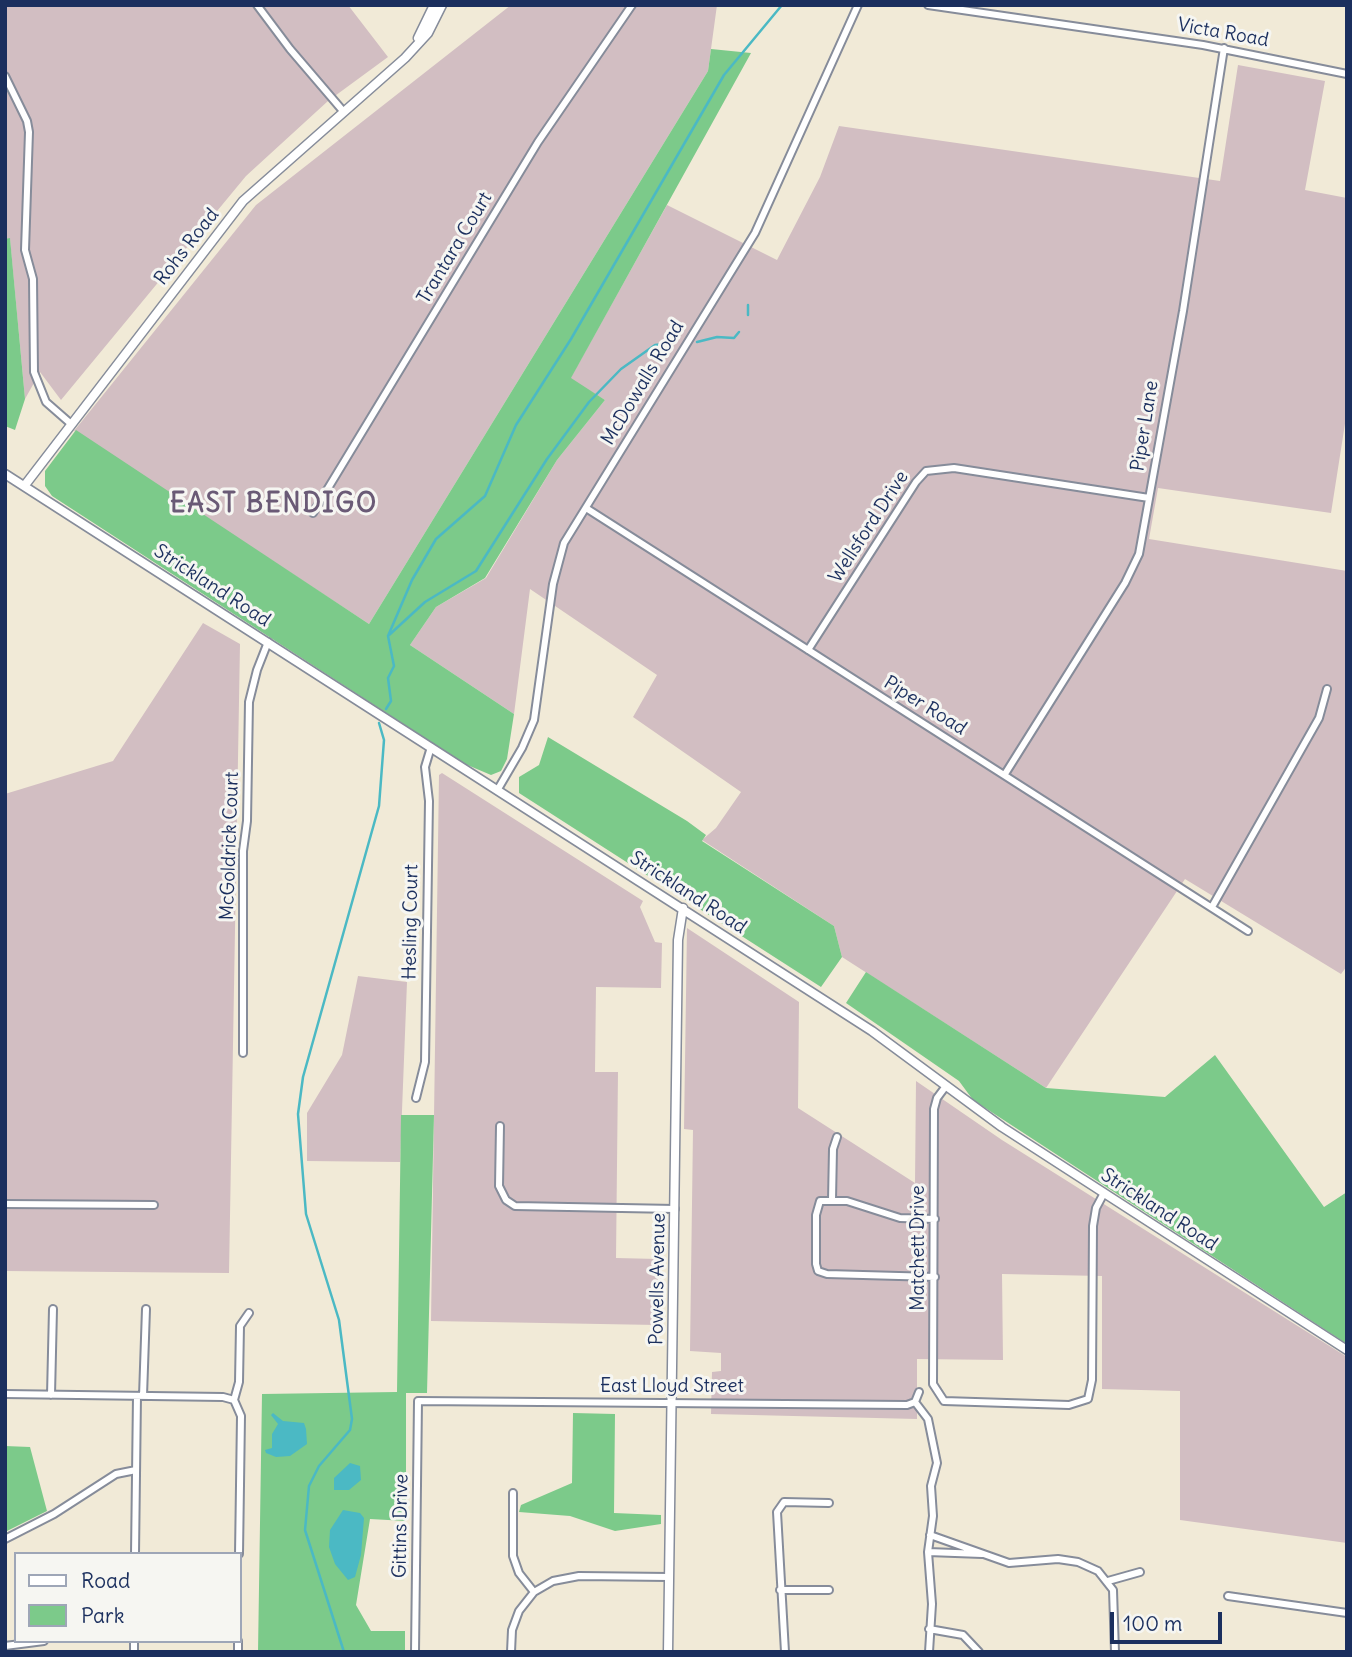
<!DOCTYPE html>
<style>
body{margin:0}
#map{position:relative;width:1352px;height:1657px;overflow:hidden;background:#f1ead7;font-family:Delius,sans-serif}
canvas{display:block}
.frame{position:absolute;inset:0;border:7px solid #1b2f5e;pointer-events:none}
.legend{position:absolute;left:14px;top:1552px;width:228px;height:91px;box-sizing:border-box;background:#f6f6f2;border:2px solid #9ea6b7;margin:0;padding:9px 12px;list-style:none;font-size:21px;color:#1b2f5e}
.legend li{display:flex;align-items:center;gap:14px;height:35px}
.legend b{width:35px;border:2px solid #9ea6b7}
.scale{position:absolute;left:1110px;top:1612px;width:112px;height:32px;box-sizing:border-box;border:4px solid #1b2f5e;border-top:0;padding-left:9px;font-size:21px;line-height:24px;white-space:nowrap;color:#1b2f5e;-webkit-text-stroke:5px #f6f6f2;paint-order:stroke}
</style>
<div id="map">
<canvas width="1352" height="1657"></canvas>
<div class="frame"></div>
<ul class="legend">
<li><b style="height:9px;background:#fff"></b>Road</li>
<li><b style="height:19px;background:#7cca8a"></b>Park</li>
</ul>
<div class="scale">100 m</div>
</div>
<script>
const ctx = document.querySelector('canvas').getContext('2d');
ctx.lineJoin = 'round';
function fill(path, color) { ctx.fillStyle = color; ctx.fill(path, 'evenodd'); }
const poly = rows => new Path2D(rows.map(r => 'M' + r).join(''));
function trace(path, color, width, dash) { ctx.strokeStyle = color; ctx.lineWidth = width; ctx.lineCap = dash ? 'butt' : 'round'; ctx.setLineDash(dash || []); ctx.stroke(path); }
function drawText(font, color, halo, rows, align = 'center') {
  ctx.font = font + ' Delius,sans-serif'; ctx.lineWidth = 6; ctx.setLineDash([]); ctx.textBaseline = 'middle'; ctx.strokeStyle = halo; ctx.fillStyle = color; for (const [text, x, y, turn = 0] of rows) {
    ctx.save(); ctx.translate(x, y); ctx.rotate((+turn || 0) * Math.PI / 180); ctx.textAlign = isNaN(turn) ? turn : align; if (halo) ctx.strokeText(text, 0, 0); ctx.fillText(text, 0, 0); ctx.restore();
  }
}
const industrial = poly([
 [5,5,348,5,388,57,328,101,246,176,61,400,40,372,25,399,10,239,5,239],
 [511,5,717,5,708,71,369,624,74,431,256,205],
 [1238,65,1325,81,1305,190,1347,198,1347,411,1331,513,1158,488,1149,539,1347,571,1347,966,1341,974,1185,879,1046,1088,842,957,834,926,702,840,716,828,741,792,633,717,657,675,530,589,514,714,410,645,436,607,486,578,557,460,605,400,570,379,667,205,777,260,820,177,839,126,1220,181],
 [203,623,240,644,229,1273,5,1271,5,794,113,761],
 [442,773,643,901,640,907,655,942,662,943,661,988,596,987,595,1072,618,1072,616,1258,658,1259,657,1325,431,1321,439,775],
 [687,928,799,1002,798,1108,915,1183,916,1081,1002,1140,1347,1357,1347,1543,1180,1520,1180,1391,1102,1389,1102,1276,1002,1274,1003,1360,917,1359,917,1419,711,1414,712,1372,721,1371,721,1353,690,1351,693,1130,684,1129],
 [358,976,407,982,400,1162,307,1161,307,1113,342,1055]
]);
const green = poly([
 [711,49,751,53,571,378,605,400,557,460,485,578,436,607,410,645,514,714,507,759,501,771,491,775,465,764,52,496,45,486,45,471,76,430,369,624,708,71],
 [10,238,25,399,15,430,5,426,5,239],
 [548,737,687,821,706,835,702,841,834,926,842,957,821,987,519,793,519,777,539,765],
 [866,972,1046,1088,1165,1097,1215,1055,1324,1207,1347,1192,1347,1344,973,1100,959,1081,846,1003],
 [401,1115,434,1115,427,1393,406,1393,406,1521,370,1519,356,1605,371,1631,405,1631,405,1652,258,1652,262,1394,397,1392],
 [573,1413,615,1414,614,1513,661,1515,661,1524,615,1531,570,1516,519,1512,521,1505,572,1483],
 [5,1446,30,1447,47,1511,5,1532]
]);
const water = poly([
 [273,1413,283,1421,304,1423,306,1429,307,1444,290,1456,276,1457,266,1453,265,1450,272,1448,272,1434,278,1424,271,1415],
 [350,1463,360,1466,361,1480,349,1490,334,1490,334,1478],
 [343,1510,360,1513,364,1518,361,1555,355,1577,348,1580,335,1564,329,1547,330,1530]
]);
const stream = poly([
 [748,315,748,305],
 [697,342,717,337,734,338,739,332],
 [388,636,412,580,436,539,485,496,516,425,571,339,724,75,782,5],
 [386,709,391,701,388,678,394,666,388,636,425,602,476,571,547,459,589,402,621,369,655,345,672,343],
 [344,1652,305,1530,309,1486,319,1466,350,1430,352,1419,339,1320,306,1214,298,1114,303,1077,379,806,384,740,379,723]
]);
const street = poly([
 [257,5,290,49,343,111],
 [928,5,1203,45,1347,74],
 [5,76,27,121,29,132,25,250,33,279,34,372,46,402,70,423],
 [586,508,1248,931],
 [313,513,538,142,632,5],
 [808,650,916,482,926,471,954,468,1149,498],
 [1005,774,1125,583,1139,554,1183,311,1224,48],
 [498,789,522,748,534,720,553,584,564,543,755,233,858,5],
 [1212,907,1319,718,1327,689],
 [243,1053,243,851,247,821,249,702,257,670,268,642],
 [946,1086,937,1098,934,1109,933,1384,944,1401,1069,1405,1088,1399,1092,1380,1093,1226,1096,1208,1104,1193],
 [416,1098,425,1062,429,801,425,767,431,747],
 [500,1126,499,1186,506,1200,515,1206,675,1209],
 [832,1200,833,1149,837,1137],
 [5,1204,154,1205],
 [935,1219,900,1218,847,1201,820,1201,816,1215,816,1264,818,1271,827,1274,935,1277],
 [5,1394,223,1397,234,1400],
 [51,1395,53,1309],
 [143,1396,146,1309],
 [234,1400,241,1416,239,1554],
 [234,1400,239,1382,240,1326,249,1313],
 [915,1402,928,1419,937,1463,931,1486,933,1516,928,1552,932,1604,929,1652],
 [915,1402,919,1392],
 [513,1493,513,1556,519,1573,534,1592],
 [930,1535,1009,1563,1058,1559,1078,1562,1098,1571,1113,1590,1115,1652],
 [5,1539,54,1514,116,1474,136,1470],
 [928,1552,982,1554],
 [135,1554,137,1396],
 [1108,1581,1140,1572],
 [780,1590,829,1590],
 [1228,1596,1347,1613],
 [929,1629,963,1635,979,1652],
 [5,1646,44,1641],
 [134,1652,134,1641],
 [238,1652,238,1641],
 [415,1652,418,1401,907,1405,915,1402],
 [511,1652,512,1630,519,1611,534,1592,553,1581,579,1576,669,1577],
 [785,1652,777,1512,784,1502,829,1503]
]);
const secondary = poly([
 [418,38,434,5],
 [5,474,872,1031,1002,1127,1347,1350],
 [25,485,243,201,405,58,428,33,442,5],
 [668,1652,678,940,683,908]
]);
const streetNames = [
 ["Victa Road",1223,33,10],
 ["Rohs Road",187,247,-52],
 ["Trantara Court",455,248,-59],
 ["McDowalls Road",643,383,-59],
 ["Piper Lane",1145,426,-81],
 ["Wellsford Drive",869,527,-57],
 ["Strickland Road",212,586,33],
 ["Piper Road",925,706,32],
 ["McGoldrick Court",230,846,-88],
 ["Strickland Road",688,893,33],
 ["Hesling Court",411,922,-89],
 ["Strickland Road",1159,1210,33],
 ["Matchett Drive",919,1248,-90],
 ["Powells Avenue",658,1279,-89],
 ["East Lloyd Street",672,1387],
 ["Gittins Drive",401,1526,-89]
];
const districtNames = [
 ["EAST BENDIGO",274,505]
];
fill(industrial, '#d2bec2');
fill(green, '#7cca8a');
fill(water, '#4bb9c4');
trace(stream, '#4bb9c4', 2.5);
trace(street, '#868c9a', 10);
trace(secondary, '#868c9a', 11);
trace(street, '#fff', 6);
trace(secondary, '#fff', 8);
drawText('19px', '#1b2f5e', '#f6f6f2', streetNames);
ctx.letterSpacing = '2px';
drawText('bold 26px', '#6a5a76', '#f6f6f2', districtNames);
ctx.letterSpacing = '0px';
</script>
